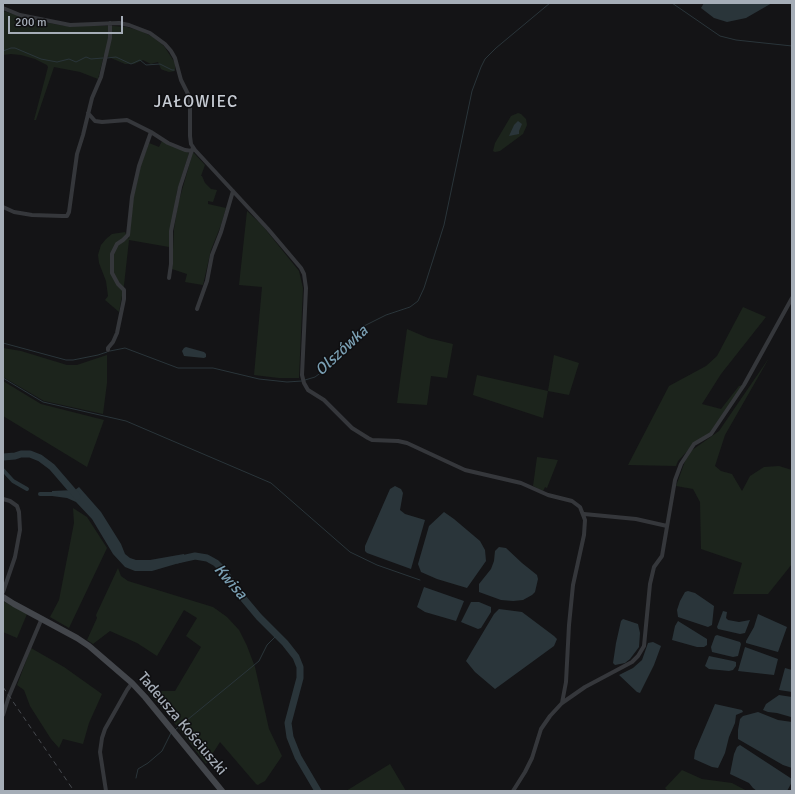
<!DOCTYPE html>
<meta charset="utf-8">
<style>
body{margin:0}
#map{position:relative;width:795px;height:794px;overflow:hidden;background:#141416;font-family:Signika,sans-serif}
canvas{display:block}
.frame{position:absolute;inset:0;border:4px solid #a5adb7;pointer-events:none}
.scale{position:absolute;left:8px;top:16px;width:115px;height:18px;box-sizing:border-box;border:2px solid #a5adb7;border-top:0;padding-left:5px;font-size:12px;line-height:14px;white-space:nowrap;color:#a5adb7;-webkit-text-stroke:3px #0f0f11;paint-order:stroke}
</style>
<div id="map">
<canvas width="795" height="794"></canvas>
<div class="frame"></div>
<div class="scale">200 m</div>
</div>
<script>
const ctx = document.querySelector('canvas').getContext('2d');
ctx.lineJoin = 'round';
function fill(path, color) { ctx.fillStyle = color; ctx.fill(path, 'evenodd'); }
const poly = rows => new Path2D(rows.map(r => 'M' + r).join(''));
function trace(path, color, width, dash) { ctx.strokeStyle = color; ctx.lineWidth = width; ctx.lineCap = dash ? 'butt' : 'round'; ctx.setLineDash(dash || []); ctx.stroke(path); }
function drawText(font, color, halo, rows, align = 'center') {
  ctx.font = font + ' Signika,sans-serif'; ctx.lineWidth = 3; ctx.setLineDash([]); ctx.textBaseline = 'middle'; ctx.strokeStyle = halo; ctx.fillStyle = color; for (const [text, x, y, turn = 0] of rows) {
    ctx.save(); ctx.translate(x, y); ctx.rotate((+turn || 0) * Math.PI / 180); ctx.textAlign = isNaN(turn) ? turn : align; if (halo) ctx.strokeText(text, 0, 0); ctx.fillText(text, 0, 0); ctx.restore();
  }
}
const green = poly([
 [3,11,37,21,38,26,43,26,44,22,65,26,114,26,127,27,141,31,153,37,164,46,175,63,175,71,169,72,163,70,161,69,158,62,151,64,143,60,134,64,125,64,104,55,98,79,80,72,54,67,36,120,34,120,48,67,47,65,35,59,21,55,11,54,3,55],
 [518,113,521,114,526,119,527,125,523,134,500,151,495,152,493,151,495,143,511,116],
 [162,141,189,153,177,191,169,247,129,240,124,285,119,312,105,300,108,296,106,281,99,263,98,255,101,245,106,239,112,234,125,232,129,239,133,200,140,167,149,143,159,147],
 [193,152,205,165,201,176,202,176,205,183,211,189,217,190,213,202,208,201,208,204,226,208,221,225,211,250,203,285,185,282,187,274,172,269,174,229,178,204],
 [247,211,262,225,299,271,303,288,299,378,279,378,254,375,262,287,239,285],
 [743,307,766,317,721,374,702,404,721,409,739,386,744,385,711,434,694,444,678,461,676,466,628,465,669,386,706,366,717,356],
 [407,329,428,338,453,344,447,378,431,376,427,405,397,403],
 [3,348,21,351,67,365,77,365,107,355,107,383,103,414,44,401,3,377],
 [554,355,579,363,569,395,548,391,543,418,473,395,477,375,548,391],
 [769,358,725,435,715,466,721,471,732,474,742,491,750,476,764,467,779,466,792,470,792,564,768,594,733,594,742,563,701,549,700,502,693,489,676,486,688,453,719,431],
 [3,381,41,404,104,420,87,467,3,416],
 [537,457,558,460,547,488,545,487,543,491,533,486],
 [73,508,87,517,107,548,69,628,50,617,59,600,74,523],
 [118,568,121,576,128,581,213,607,227,617,239,630,247,646,255,667,269,729,282,756,265,781,261,783,258,785,256,784,220,742,206,764,176,725,147,691,175,691,201,647,186,636,197,618,184,610,157,656,137,643,110,631,93,644,87,640,97,618,96,615],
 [3,601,27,614,17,638,3,632],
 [31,648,64,667,102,694,89,723,83,744,63,739,59,748,51,739,30,706,24,690,17,685],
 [390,764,406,791,346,791],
 [682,770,702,779,732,783,747,791,668,791,665,788]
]);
const water = poly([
 [704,3,772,3,746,18,727,22,714,18,701,8],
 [518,121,522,124,519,131,519,134,509,136,514,125],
 [186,347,204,352,206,354,206,357,204,358,184,356,182,351,184,348],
 [395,486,401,489,403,493,400,510,405,514,425,520,411,569,367,553,365,551,365,546,390,489],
 [79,487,101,512,121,544,125,554,130,558,136,560,150,560,184,554,186,561,152,571,135,571,125,567,113,554,92,519,76,502,67,498,52,496,52,491,75,490],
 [444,512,454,519,480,541,485,550,486,561,467,588,437,579,421,572,418,564,429,526],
 [499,547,506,548,522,563,537,575,538,579,535,592,532,595,523,600,513,601,501,600,479,592,479,584,491,569,494,561,495,551],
 [424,587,464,601,456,621,425,612,417,607],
 [688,591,695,593,714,606,712,625,708,627,678,617,677,610,680,601,685,592],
 [471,602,479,602,491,607,491,612,481,628,478,629,461,622],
 [499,609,522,612,554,636,557,639,554,646,495,689,475,672,466,661,494,614],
 [723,611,727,612,726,618,728,620,739,622,750,620,745,633,740,634,718,629,717,627],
 [758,614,787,627,778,652,746,643,746,641,754,627],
 [623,619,638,624,640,633,639,647,630,659,625,663,615,665,613,663,616,643,621,621],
 [678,621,707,639,707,645,704,647,697,647,672,640,675,626],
 [717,635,740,642,741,644,738,656,733,657,712,652,711,647,715,636],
 [653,642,661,646,654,665,640,693,637,692,619,675,633,668,642,660,648,643],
 [745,647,778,659,774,675,738,671],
 [709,656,733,661,736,662,736,666,733,670,729,671,709,669,705,666],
 [785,668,792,670,792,692,779,690],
 [779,695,792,697,792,716,791,717,777,713,768,712,763,710,766,704],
 [715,704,742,710,743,712,736,715,735,723,729,737,725,753,718,768,712,767,694,759,695,751],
 [758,712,778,720,792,722,792,768,783,765,738,739,738,730,740,719,743,716],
 [740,745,792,779,792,782,787,791,757,791,753,788,749,783,730,774,734,754,737,747]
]);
const stream = poly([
 [672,3,720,36,736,40,792,46],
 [3,51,11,48,15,48,41,59,57,62,69,59,76,62,86,57,91,59,103,58],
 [107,58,116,57,131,64,140,60,146,65,160,64,172,70,174,70],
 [3,343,66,360,73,360,98,355,107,352],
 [110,351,125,348,178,368,213,368,259,379,287,382,302,381],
 [3,378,43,402,126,421,271,483,350,552,377,565,420,580],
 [305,380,315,377,326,369,347,342,364,326,386,315,410,307,418,301,424,288,444,225,472,91,481,67,485,59,496,48,550,3],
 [175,730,259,661,267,645,277,635],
 [136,778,138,769,148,763,162,751,171,733]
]);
const canal = poly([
 [3,470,13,481,27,489],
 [40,494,56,494]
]);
const river = poly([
 [3,457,15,456,21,454,30,454,40,458,52,467,77,496],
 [177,560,195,556,207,558,216,563,224,571,238,592,259,617,285,643,296,657,300,667,300,678,288,723,290,737,298,757,318,791]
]);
const minor = poly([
 [3,8,20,15,70,25,119,23,129,25,150,33,165,44,171,51,175,58,181,80,189,96,190,102,190,136,191,144,195,150,268,229,301,268,304,274,306,288,302,375,304,383,308,390,324,400,352,428,368,438,372,440,398,441,407,443,465,470,521,483,548,495,572,501,580,507,585,520,584,535,573,585,569,625,566,682,562,703],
 [88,113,95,121,102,122,127,120,151,132,139,166,132,197,128,235,123,240,117,244,112,254,112,273,118,284,124,290,124,299,117,333,113,342,108,348,108,350],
 [151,132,168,143,185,150,192,151],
 [3,207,14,212,32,215,62,216,67,216,69,212,77,154,83,135,92,98,101,77,110,38,110,23],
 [169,278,171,264,171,231,180,187,193,147],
 [197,309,207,281,212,255,221,232,233,191],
 [3,499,10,501,17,506,19,512,20,530,15,557,3,592],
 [584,514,636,519,667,526],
 [3,715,9,696,42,618],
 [106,791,100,752,102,738,105,729,127,690,132,683],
 [513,791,525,772,532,758,541,729,550,716,562,703,585,687,632,662,638,656,644,646,650,584,654,567,662,556,675,480,681,464,694,444,711,434,744,385,792,298]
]);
const secondary = poly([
 [3,597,14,604,77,638,89,646,132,683,145,697,222,791]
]);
const rail = poly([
 [3,687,74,791]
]);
const streetNames = [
 ["Tadeusza Kościuszki",182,724,50]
];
const waterNames = [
 ["Olszówka",342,351,-43],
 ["Kwisa",230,582,49]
];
const quarterNames = [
 ["JAŁOWIEC",196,103]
];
fill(green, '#1c241c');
fill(water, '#2a353a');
trace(stream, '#2a353a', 1);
trace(canal, '#2a353a', 4);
trace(river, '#2a353a', 7);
trace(minor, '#35373b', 4);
trace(secondary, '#43464b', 6);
trace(rail, '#484b50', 1, [5, 4]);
drawText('15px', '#a5adb7', '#0f0f11', streetNames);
drawText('italic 16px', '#7a9fb3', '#0f0f11', waterNames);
ctx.letterSpacing = '1px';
drawText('17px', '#c6cbd3', '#0f0f11', quarterNames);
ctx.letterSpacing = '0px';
</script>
